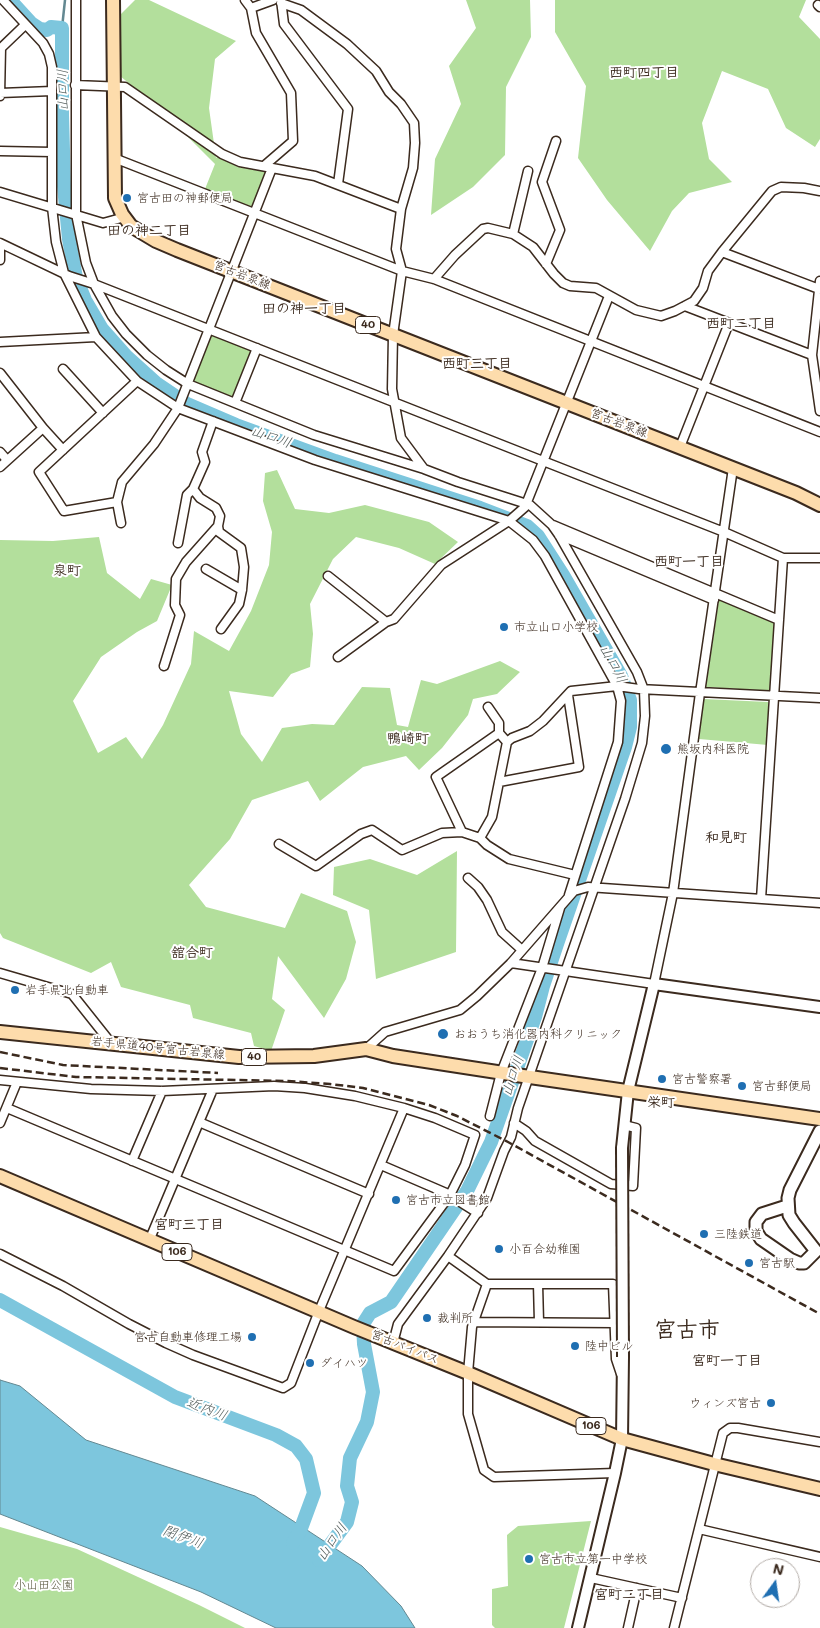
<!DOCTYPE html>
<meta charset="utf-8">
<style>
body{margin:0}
#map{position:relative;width:820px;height:1628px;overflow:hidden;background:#fff;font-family:Mali,sans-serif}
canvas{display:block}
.north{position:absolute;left:750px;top:1558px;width:50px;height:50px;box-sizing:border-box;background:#fff;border:1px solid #b1aaa5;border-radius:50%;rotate:14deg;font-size:14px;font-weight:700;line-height:20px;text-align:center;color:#3b2a1e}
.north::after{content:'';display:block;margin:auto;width:18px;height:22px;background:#1f6fb2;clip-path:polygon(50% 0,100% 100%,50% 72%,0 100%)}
</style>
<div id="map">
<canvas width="820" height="1628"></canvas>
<div class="north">N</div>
</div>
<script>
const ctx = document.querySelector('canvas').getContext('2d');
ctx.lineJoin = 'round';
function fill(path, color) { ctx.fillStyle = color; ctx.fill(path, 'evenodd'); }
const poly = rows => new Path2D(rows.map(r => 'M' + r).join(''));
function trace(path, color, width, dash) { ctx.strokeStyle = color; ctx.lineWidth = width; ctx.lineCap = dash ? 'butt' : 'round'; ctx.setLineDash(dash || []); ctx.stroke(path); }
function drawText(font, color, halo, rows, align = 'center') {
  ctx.font = font + ' Mali,"Klee One",sans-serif'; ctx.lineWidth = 4; ctx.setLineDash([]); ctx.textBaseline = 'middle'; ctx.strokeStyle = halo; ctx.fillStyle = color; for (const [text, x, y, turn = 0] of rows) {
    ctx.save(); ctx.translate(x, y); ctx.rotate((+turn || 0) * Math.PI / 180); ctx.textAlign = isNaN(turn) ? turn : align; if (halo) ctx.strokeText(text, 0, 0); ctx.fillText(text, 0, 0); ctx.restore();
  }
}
const green = poly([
 [135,0,149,0,236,41,215,59,209,108,216,158,218,156,238,167,267,172,252,208,205,189,215,164,158,107,120,76,117,18],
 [466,0,530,0,531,37,506,87,505,155,473,187,431,215,435,159,461,104,449,66,476,28],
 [555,0,806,0,799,17,820,39,820,139,815,147,786,128,768,89,722,71,702,123,709,159,732,182,689,193,672,211,650,251,607,200,578,158,586,86,555,32],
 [210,334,253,350,233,400,191,382],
 [277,470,295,509,329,513,365,505,429,522,458,542,435,564,399,548,356,537,333,559,310,604,313,634,310,667,291,674,273,697,229,691,241,734,262,762,282,728,312,724,334,725,362,687,390,688,397,725,408,727,421,680,437,684,500,661,520,672,497,694,473,699,468,715,442,748,419,770,406,756,363,767,320,801,308,781,252,800,230,839,189,885,206,907,285,928,301,893,347,911,356,942,346,979,324,1018,278,956,272,999,285,1010,271,1051,254,1046,251,1033,193,1018,190,1005,121,987,111,962,91,973,3,938,0,933,0,540,53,541,99,537,107,573,140,599,151,579,172,585,157,621,137,632,101,657,73,701,98,753,126,737,142,759,163,725,191,664,194,631,229,651,251,611,269,565,272,532,263,501,265,473],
 [719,599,777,624,771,691,706,687],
 [704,699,768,702,768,745,699,739],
 [457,851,456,952,376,979,369,910,333,895,334,867,370,859,417,875],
 [591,1521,564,1628,495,1628,492,1625,492,1589,508,1586,507,1535,518,1526],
 [0,1527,77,1549,199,1605,245,1628,0,1628]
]);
const water = poly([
 [0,1380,20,1386,86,1440,255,1496,362,1566,401,1606,415,1628,276,1628,201,1592,0,1514,0,1380]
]);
const stream = poly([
 [62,28,65,0]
]);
const river = poly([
 [10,0,31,23,40,29,47,30,51,27,62,28,62,115,64,186,69,239,76,278,85,300,102,329,126,356,156,383,187,404,236,425,335,461,480,508,527,526,538,536,563,575,621,676,630,700,630,727,625,747,557,944,543,986,535,1017,491,1142,467,1191,391,1302,370,1313,363,1324,364,1344,373,1392,367,1422,350,1458,347,1486,352,1502,347,1522,319,1560],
 [0,1300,175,1397,276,1435,296,1446,306,1459,314,1493,300,1531,293,1543]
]);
const minor = poly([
 [3,0,43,43,49,54,52,67,52,207,56,242,64,273,96,337,137,381,178,408,315,460,509,521,533,540,545,556,617,686,621,701,618,742,569,895],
 [76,0,76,214,86,263,94,284,112,316,126,334,147,355,166,370,188,384,314,435,424,469],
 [245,0,251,8,273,0],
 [281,0,284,24,348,109,338,184],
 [281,3,301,10,347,44,376,71,389,92,401,104,414,123,415,143,413,168,401,209,396,249,402,271,393,335,392,389,401,438,424,469,458,482,530,505,552,525,559,535,637,672,644,690,645,716,642,743,625,799,518,1108,511,1137,504,1151,487,1198,448,1256,398,1324,393,1343],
 [818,5,820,7],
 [251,8,256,33,291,93,293,141,264,166],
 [75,85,125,87,222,154,240,162,315,176,401,209],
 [0,93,52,91],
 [0,96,1,48,25,25],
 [0,151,52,152],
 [114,158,402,271,434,279,820,432],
 [0,192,103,223,125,217],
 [513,234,528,171],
 [0,243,69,276,94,284,543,461,724,532,783,558,820,558],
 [722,252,819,289],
 [0,260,0,244],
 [546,264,560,230,542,182,556,141],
 [434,279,455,255,483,229,488,228,513,234,533,247,554,274,563,283,570,286,596,288,636,310,661,316,675,311,694,301,703,288,708,271,722,252,772,191,781,187,804,188,820,191],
 [820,281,812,355,820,411],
 [685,306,812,355],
 [0,342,96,337],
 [63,369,103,413],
 [0,373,43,428],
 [235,403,257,348],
 [680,447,729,323],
 [0,452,7,460],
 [0,467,43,428,63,450],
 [117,502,64,511,39,472,137,381],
 [121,523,117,502,122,482,154,444,178,408,272,168],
 [553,525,779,620],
 [218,526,219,532,241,548,244,567,242,590,239,604,221,629],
 [559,535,714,600],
 [178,543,187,495,193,489],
 [206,569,242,590],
 [328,576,386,622],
 [338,657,386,622,394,619,441,565,509,521,525,507,609,296],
 [164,666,180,615,175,605,176,579,186,562,218,526,220,516,216,508,200,498,193,489,205,462,202,452,213,421],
 [488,707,499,723,499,733],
 [499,782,579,767,568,695],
 [480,838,462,832,436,777,499,733,507,742],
 [279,844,316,866,361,834,372,830,402,850,442,833,462,832],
 [575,875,509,859,487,845,480,838,492,817,507,742,512,738,530,731,543,721,571,691,617,686,639,689,820,698],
 [468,878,478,887,487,900,502,932,522,950],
 [761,899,783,558],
 [511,963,654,984,673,893,700,693,733,468],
 [0,973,72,994,111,1043],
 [366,1049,385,1032,460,1010,477,996,511,963,574,891,588,887,820,903],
 [0,1080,91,1089,162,1091,274,1086,305,1088,355,1096,404,1108,435,1118,475,1135,465,1165,450,1195,394,1271,7,1108],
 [490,1116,501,1073,542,968,560,908],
 [199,1122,369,1194],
 [0,1123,17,1082],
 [514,1123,526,1131,535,1141,611,1184,633,1186,636,1128,624,1125],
 [132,1161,162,1091],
 [381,1165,446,1193,478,1213],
 [149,1241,213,1089],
 [0,1254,63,1286,129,1324,166,1343,193,1355,283,1388,291,1383,319,1311,404,1108],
 [448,1256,487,1284,613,1284,616,1359,621,1374],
 [487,1284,472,1327,468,1373,468,1414,484,1470,494,1477,615,1473],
 [538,1284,539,1322],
 [474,1322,615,1323],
 [699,1529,820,1557],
 [591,1578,682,1598],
 [628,1628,637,1588],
 [674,1628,723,1433,730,1428,738,1428,820,1442]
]);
const tertiary = poly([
 [622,1148,628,1091,654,984,820,1007],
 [578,1628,615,1473,622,1439,623,1357]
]);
const secondary = poly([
 [787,1206,762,1214,756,1222,756,1231,761,1239,790,1259,799,1263,804,1263,816,1251,794,1223,789,1215,788,1198,790,1190,820,1131]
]);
const primary = poly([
 [113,0,115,198,122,214,131,226,156,241,177,250,796,493,820,505],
 [0,1032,239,1057,314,1056,366,1049,393,1056,523,1076,820,1119]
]);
const trunk = poly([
 [0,1176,354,1327,468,1373,622,1439,714,1464,820,1489]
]);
const rail = poly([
 [0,1052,63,1065,218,1073],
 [0,1068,76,1077,288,1081,330,1084,363,1088,429,1105,457,1116,508,1142,820,1314]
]);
const tertiaryBridge = poly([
 [622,1148,623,1357]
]);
const markers = [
 [127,198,5,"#1f6fb2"],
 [504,627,5,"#1f6fb2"],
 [666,749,6,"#1f6fb2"],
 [15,990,5,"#1f6fb2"],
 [443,1034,6,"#1f6fb2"],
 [662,1079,5,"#1f6fb2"],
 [742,1086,5,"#1f6fb2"],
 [396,1200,5,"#1f6fb2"],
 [704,1234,5,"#1f6fb2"],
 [499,1249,5,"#1f6fb2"],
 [749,1263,5,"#1f6fb2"],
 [427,1318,5,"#1f6fb2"],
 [252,1337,5,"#1f6fb2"],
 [575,1346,5,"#1f6fb2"],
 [310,1363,5,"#1f6fb2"],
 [771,1403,5,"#1f6fb2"],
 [529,1559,5,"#1f6fb2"]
];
const shields = [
 [368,325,25],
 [254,1057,25],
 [177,1252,30],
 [591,1426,30]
];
const shieldNames = [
 ["40",368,325],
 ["40",254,1057],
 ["106",177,1252],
 ["106",591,1426]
];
const poiNames = [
 ["宮古田の神郵便局",137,198],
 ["市立山口小学校",514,627],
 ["熊坂内科医院",677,749],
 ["岩手県北自動車",25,990],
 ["おおうち消化器内科クリニック",454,1034],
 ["宮古警察署",672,1079],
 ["宮古郵便局",752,1086],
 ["宮古市立図書館",406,1200],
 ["三陸鉄道",714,1234],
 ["小百合幼稚園",509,1249],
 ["宮古駅",759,1263],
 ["裁判所",437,1318],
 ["宮古自動車修理工場",242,1337,"right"],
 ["陸中ビル",585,1346],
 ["ダイハツ",320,1363],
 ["ウィンズ宮古",761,1403,"right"],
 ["宮古市立第一中学校",539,1559]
];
const streetNames = [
 ["宮古岩泉線",242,275,21],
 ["宮古岩泉線",619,423,21],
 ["岩手県道40号宮古岩泉線",158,1048,6],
 ["宮古バイパス",405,1347,22]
];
const parkNames = [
 ["小山田公園",44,1585]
];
const neighbourhoodNames = [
 ["西町四丁目",644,73],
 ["田の神二丁目",149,231],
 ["田の神一丁目",304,309],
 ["西町二丁目",741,324],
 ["西町三丁目",477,364],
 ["西町一丁目",689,562],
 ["泉町",67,571],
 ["鴨崎町",408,739],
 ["和見町",726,838],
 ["舘合町",192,953],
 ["栄町",661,1103],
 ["宮町三丁目",189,1225],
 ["宮町一丁目",727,1361],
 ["宮町二丁目",629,1595]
];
const waterNames = [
 ["山口川",63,90,-91],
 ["山口川",271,437,19],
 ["山口川",613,664,62],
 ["山口川",513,1076,-71],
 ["近内川",207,1409,21],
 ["閉伊川",183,1537,20],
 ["山口川",332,1542,-55]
];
const townNames = [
 ["宮古市",687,1330]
];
fill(green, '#b3df9c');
fill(water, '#7dc6dd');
trace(water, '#638891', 1);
trace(stream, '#638891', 2.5);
trace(river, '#7dc6dd', 14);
trace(minor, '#3b2a1e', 11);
trace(tertiary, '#3b2a1e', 14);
trace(secondary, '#3b2a1e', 15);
trace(primary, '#3b2a1e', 16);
trace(trunk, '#3b2a1e', 16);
trace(minor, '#fff', 8);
trace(tertiary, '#fff', 10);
trace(secondary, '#fff', 11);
trace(primary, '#fddcac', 12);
trace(trunk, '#fddcac', 12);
trace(rail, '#3b2a1e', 2.5, [8, 4]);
trace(tertiaryBridge, '#3b2a1e', 14, []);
trace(tertiaryBridge, '#fff', 10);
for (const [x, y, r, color] of markers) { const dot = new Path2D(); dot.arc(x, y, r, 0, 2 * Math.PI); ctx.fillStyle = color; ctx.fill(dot); trace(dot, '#fff', 2); }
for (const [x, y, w] of shields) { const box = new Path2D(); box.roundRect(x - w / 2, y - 8.5, w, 17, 4); ctx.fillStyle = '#fff'; ctx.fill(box); trace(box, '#3b2a1e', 1); }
drawText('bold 11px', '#3b2a1e', null, shieldNames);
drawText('12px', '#3b2a1e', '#fff', poiNames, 'left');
drawText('12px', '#3b2a1e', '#fff', streetNames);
drawText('12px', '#59573e', '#fff', parkNames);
drawText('bold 14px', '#3b2a1e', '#fff', neighbourhoodNames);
drawText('italic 14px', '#4f5957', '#fff', waterNames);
drawText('bold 22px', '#3b2a1e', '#fff', townNames);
</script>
